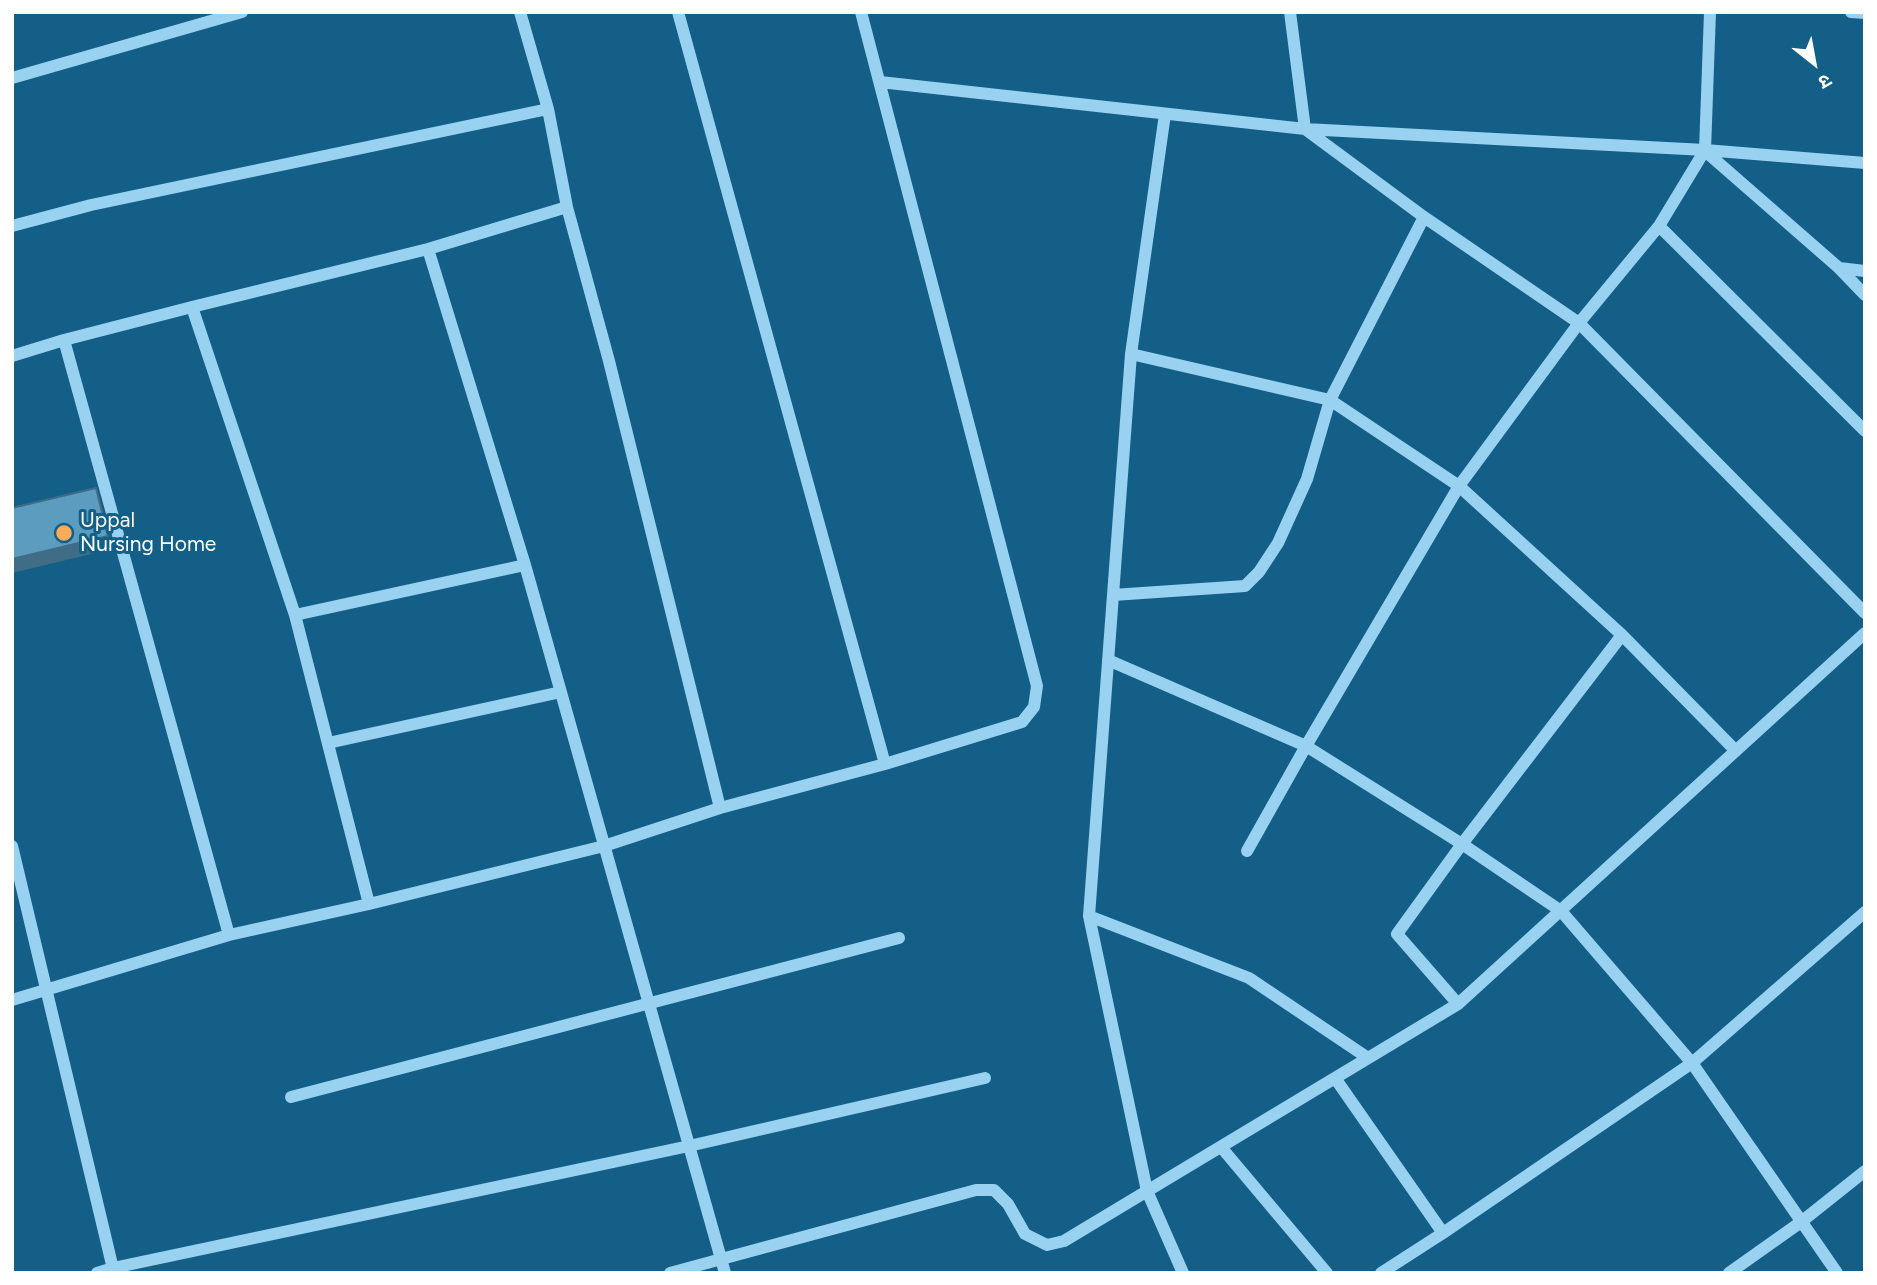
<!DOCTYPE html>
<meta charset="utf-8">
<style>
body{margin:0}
#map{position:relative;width:1877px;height:1285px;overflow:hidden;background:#135f88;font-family:Figtree,"Noto Sans Devanagari",sans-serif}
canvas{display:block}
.frame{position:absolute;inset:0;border:14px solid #fff;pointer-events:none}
.north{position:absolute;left:1779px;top:28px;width:70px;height:70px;-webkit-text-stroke:5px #135f88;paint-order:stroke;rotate:149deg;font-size:19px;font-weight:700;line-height:28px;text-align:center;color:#fff}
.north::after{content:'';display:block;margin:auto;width:24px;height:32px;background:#fff;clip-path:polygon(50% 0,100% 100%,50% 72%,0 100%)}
</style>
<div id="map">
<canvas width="1877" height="1285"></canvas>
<div class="frame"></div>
<div class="north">उ</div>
</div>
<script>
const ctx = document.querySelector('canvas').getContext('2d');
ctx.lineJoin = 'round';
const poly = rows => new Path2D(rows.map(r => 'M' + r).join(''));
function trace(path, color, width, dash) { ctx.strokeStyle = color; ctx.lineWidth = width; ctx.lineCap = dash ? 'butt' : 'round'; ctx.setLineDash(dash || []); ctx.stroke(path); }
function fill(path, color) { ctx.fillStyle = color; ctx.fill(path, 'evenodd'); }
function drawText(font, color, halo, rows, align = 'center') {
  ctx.font = font + ' Figtree,sans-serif'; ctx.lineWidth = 6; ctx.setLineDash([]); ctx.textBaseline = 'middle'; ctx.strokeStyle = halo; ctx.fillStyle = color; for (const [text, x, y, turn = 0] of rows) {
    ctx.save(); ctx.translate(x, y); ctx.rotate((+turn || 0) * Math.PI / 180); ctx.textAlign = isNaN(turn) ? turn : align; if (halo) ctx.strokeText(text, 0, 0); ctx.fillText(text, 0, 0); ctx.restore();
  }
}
const minor = poly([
 [678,12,885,764],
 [1290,12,1305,129,1424,217,1579,323,1865,613],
 [1851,12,1865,13],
 [12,78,242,12],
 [880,82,1305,129,1705,150,1865,163],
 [1165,114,1131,354,1089,916,1147,1191,1183,1273],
 [1705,151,1839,268,1865,295],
 [567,207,609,361,720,808],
 [12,226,91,205,548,109],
 [1659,226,1865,431],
 [428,249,525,565,725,1273],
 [1839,268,1865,271],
 [192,307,295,615,369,904],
 [64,340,229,935],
 [1131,354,1330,400,1459,486,1622,635,1736,751],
 [12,356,64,340,192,307,428,249,567,207,548,109,520,12],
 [1113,595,1245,586,1259,572,1278,543,1307,479,1330,400,1424,217],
 [295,615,525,565],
 [1108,660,1306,746,1462,844,1561,911,1692,1063,1837,1273],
 [328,743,561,692],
 [12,846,114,1273],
 [1247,851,1306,746,1459,486,1579,323,1659,226,1705,150,1710,12],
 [1089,916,1249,978,1368,1058],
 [12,1000,229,935,369,904,604,846,720,808,885,764,1022,722,1034,707,1037,686,861,12],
 [1458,1004,1397,934,1462,844,1622,635],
 [1335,1078,1443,1233],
 [291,1097,899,938],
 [1221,1147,1327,1273],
 [97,1273,113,1268,689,1146,985,1078],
 [670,1273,976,1190,994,1190,1008,1204,1025,1234,1047,1245,1064,1241,1458,1004,1865,633],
 [1381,1273,1443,1233,1692,1063,1865,912],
 [1729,1273,1801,1222,1865,1171]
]);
const shadedWall = poly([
 [108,536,108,550,12,573,12,559]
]);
const building = poly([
 [96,488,108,536,12,559,12,508,96,488]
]);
const markers = [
 [64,533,9,"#ffac58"]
];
const poiNames = [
 ["Uppal",80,521],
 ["Nursing Home",80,545]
];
trace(minor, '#99d2f0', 12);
fill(shadedWall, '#406d86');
fill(building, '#5b9cbf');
trace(building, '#406d86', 2);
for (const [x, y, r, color] of markers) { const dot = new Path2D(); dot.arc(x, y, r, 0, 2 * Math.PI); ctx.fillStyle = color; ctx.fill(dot); trace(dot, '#135f88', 2.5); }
drawText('21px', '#fff', '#135f88', poiNames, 'left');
</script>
